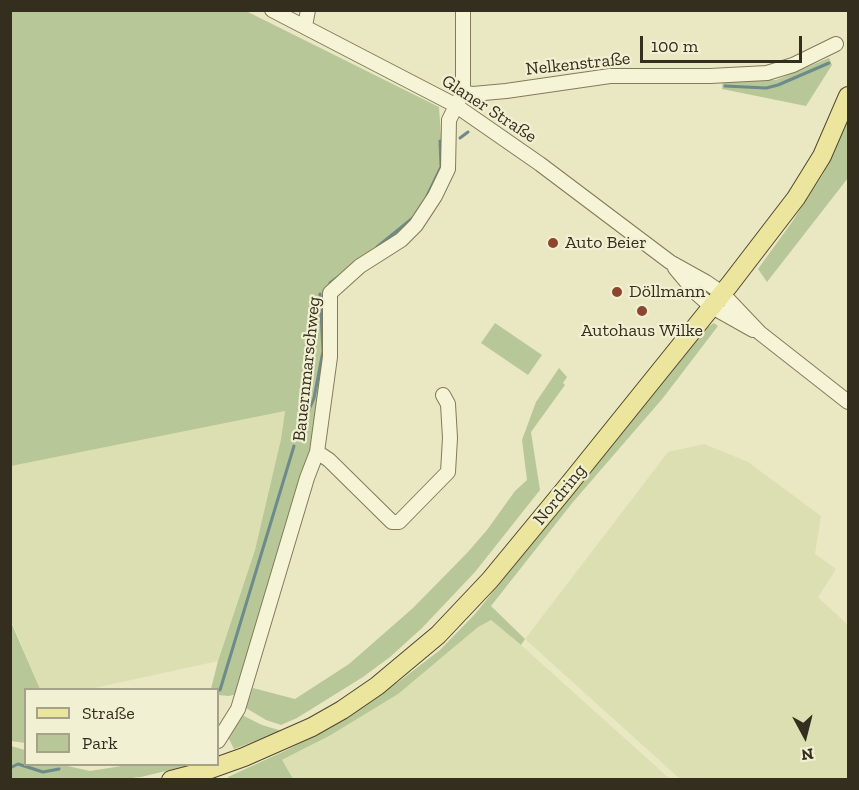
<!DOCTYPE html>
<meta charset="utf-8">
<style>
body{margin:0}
#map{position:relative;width:859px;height:790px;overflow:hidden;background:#eae8c3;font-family:"Zilla Slab",serif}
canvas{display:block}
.frame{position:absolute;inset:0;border:12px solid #342e1e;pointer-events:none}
.legend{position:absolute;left:24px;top:688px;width:195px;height:78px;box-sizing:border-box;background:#f2f0d2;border:2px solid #a6a28a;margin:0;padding:8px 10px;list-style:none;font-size:18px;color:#342e1e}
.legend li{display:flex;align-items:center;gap:12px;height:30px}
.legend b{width:30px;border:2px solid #a6a28a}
.north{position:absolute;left:775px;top:706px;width:60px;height:60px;-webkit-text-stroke:4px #f2f0d2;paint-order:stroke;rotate:173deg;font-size:16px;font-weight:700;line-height:24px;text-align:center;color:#342e1e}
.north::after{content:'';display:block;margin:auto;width:21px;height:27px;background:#342e1e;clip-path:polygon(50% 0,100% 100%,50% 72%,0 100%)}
.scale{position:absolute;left:640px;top:36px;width:162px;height:27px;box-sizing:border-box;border:3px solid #342e1e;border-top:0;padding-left:8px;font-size:18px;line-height:21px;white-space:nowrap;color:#342e1e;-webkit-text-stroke:4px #f2f0d2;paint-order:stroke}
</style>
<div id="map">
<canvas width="859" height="790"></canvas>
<div class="frame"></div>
<ul class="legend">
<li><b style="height:8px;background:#ebe59d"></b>Straße</li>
<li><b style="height:16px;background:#b7c798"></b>Park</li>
</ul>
<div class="north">N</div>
<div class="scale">100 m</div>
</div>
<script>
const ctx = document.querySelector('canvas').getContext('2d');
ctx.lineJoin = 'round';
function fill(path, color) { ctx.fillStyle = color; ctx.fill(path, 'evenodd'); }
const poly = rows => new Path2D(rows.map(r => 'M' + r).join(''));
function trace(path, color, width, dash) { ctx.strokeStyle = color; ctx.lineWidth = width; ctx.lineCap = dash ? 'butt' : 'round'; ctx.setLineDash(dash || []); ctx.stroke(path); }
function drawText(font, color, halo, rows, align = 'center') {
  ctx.font = font + ' "Zilla Slab",serif'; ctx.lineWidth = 4.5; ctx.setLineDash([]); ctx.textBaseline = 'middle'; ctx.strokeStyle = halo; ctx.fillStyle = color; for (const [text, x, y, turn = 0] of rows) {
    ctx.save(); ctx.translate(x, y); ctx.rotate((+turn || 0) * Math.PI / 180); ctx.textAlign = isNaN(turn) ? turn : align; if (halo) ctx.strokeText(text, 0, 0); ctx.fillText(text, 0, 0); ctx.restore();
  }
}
const farmland = poly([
 [285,410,281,439,255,550,218,661,90,689,40,689,11,620,10,466],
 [704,444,748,462,821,516,815,554,836,569,818,597,848,625,848,779,680,779,525,639,668,452],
 [491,620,521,645,670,779,293,780,281,761,329,736,478,626]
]);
const green = poly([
 [11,11,246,11,439,107,443,168,414,220,322,295,326,358,312,447,240,693,229,696,218,695,218,690,211,689,218,661,255,550,281,439,285,411,11,466],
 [829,58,832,65,806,106,722,89,723,80,776,80],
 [848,119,848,178,767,282,758,269,792,222,823,174],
 [495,323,542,355,528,375,481,343],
 [714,323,718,326,663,398,573,502,491,606,525,639,521,645,491,620,478,627,398,694,329,736,282,760,293,779,229,780,228,777,289,749,336,724,401,680,440,650,475,614,705,329],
 [559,368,567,377,563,383,565,385,531,432,540,490,475,572,422,628,390,657,363,677,297,718,281,725,266,720,246,708,253,688,295,699,349,664,413,608,467,553,487,530,515,491,527,480,522,440,536,402],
 [10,620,40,689,26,690,25,743,11,741],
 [242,715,262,725,282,731,234,749,227,735],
 [11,746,25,750,26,764,63,765,90,771,128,765,191,765,141,777,122,779,11,779]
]);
const stream = poly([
 [725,86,766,88,778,85,829,63],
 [460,138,468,132],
 [427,196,441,167,440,141],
 [377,247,414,217],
 [330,283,341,275],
 [298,436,314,398,323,351,320,294],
 [220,690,294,446],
 [10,768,18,764,43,772,59,769]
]);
const minor = poly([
 [272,10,455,105,540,164,670,262,706,282,722,293,760,333,848,402],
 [305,26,308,10],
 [463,92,473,94,506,91,610,76,710,76,767,73,793,65,836,44],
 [675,268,696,293,712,307,753,330],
 [317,452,329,460,392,522,399,522,448,472,450,438,448,404,443,395],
 [218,741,238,709,307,478,317,452,330,357,330,293,360,266,401,240,416,225,435,196,448,169,449,120,463,92,463,10]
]);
const major = poly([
 [171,780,202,772,244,757,312,727,342,710,377,686,438,635,490,580,565,489,730,284,796,198,822,156,848,96]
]);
const markers = [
 [553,243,6,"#8e4530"],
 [617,292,6,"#8e4530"],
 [642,311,6,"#8e4530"]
];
const streetNames = [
 ["Nelkenstraße",578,64,-6],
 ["Glaner Straße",489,109,33],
 ["Bauernmarschweg",307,369,-84],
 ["Nordring",560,495,-51]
];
const poiNames = [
 ["Auto Beier",565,243],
 ["Döllmann",629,292],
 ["Autohaus Wilke",642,331,"center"]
];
fill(farmland, '#dcdfb1');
fill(green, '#b7c798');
trace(stream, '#6d8b8a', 3);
trace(minor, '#837a5b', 16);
trace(major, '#51472f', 20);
trace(minor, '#f6f4d6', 14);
trace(major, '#ebe59d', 18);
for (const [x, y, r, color] of markers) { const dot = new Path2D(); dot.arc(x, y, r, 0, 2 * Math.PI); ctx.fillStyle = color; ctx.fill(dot); trace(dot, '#f2f0d2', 2); }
drawText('18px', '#342e1e', '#f2f0d2', streetNames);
drawText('18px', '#342e1e', '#f2f0d2', poiNames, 'left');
</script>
